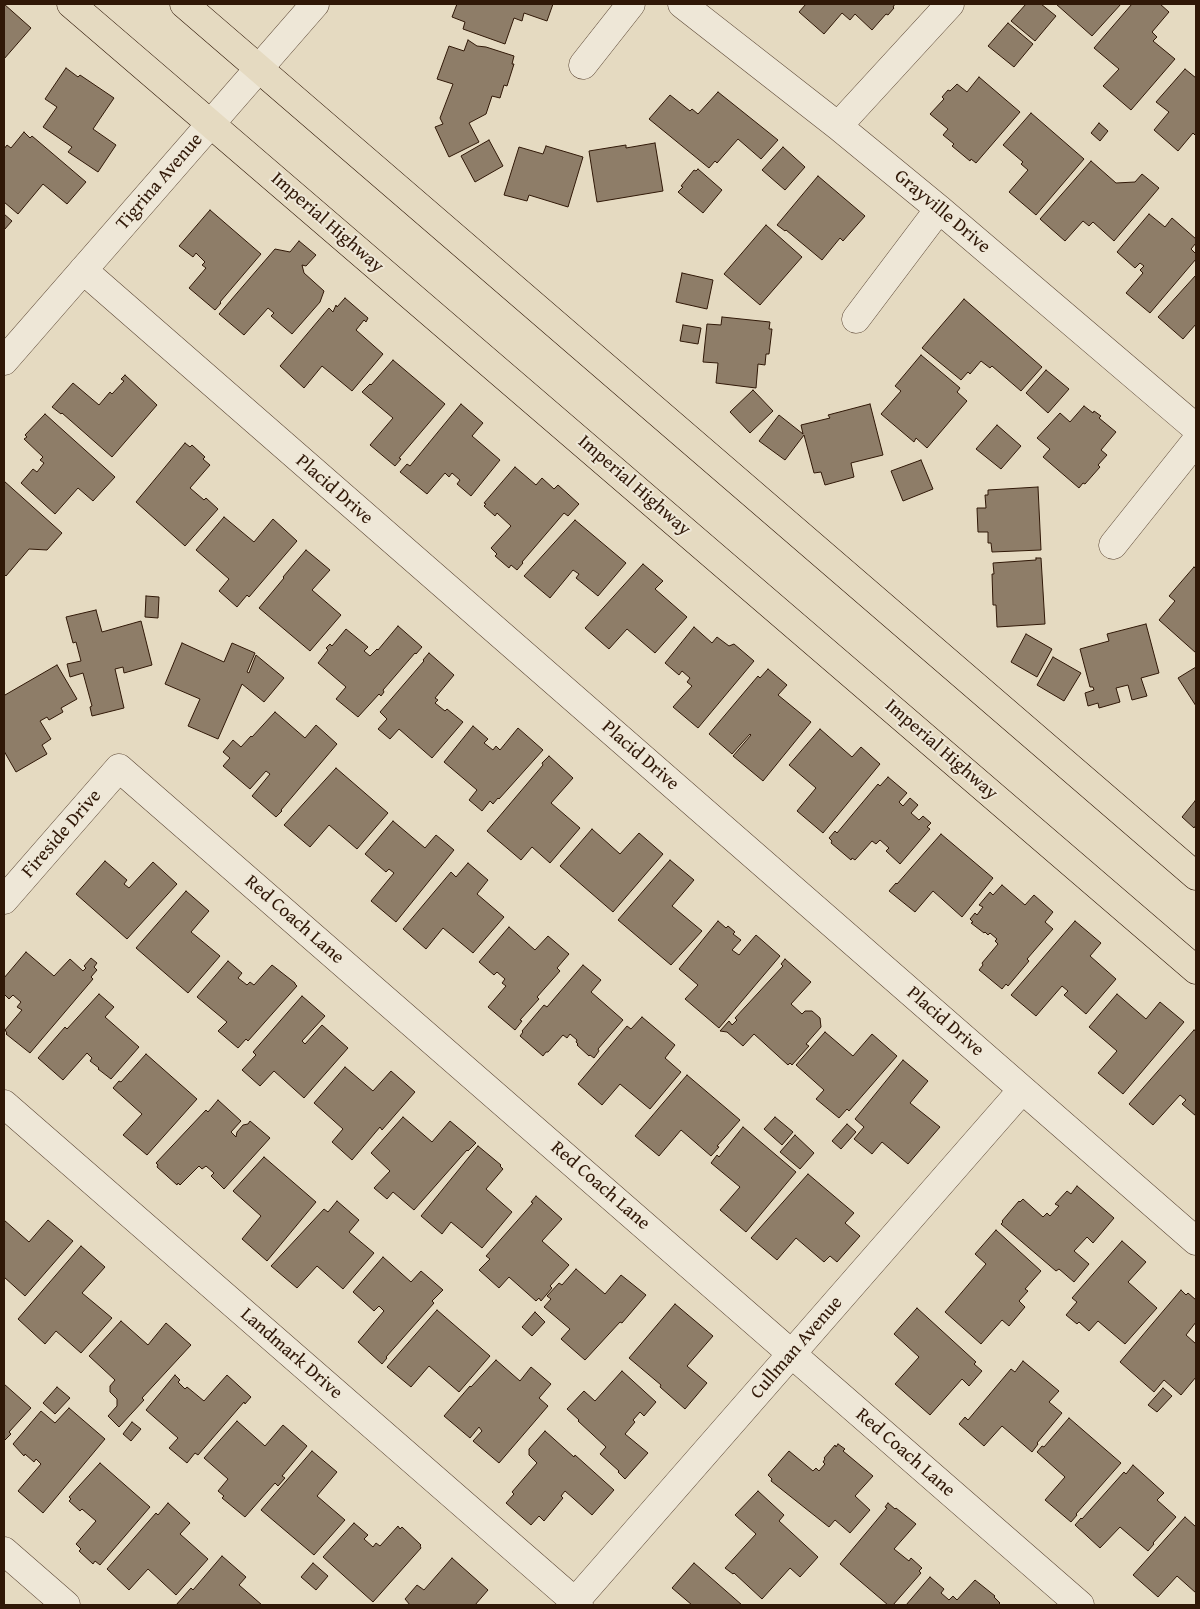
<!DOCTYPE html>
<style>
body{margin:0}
#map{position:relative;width:1200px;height:1609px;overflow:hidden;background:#e5dac1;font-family:"Gentium Book Plus",serif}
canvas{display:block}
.frame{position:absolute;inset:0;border:5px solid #301807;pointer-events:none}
</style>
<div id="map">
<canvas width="1200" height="1609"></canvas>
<div class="frame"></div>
</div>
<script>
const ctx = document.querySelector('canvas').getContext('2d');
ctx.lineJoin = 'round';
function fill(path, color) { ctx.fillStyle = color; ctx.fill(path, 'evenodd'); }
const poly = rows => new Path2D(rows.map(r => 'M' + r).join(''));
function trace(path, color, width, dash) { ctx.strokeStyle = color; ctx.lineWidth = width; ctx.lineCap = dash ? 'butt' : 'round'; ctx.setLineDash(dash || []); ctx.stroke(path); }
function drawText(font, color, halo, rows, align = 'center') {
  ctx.font = font + ' "Gentium Book Plus",serif'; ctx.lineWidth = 4; ctx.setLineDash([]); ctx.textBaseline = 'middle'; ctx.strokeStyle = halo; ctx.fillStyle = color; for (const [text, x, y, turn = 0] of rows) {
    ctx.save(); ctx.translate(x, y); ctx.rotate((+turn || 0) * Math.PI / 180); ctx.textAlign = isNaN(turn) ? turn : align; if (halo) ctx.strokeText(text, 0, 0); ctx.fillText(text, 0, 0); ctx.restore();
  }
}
const building = poly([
 [4,4,31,28,4,59,4,4],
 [457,4,553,4,547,21,524,13,522,21,514,18,505,44,463,29,465,22,452,17,457,4],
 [806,4,895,4,893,7,894,8,888,15,886,14,872,30,855,14,850,20,842,13,824,34,799,12,806,4],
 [1026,4,1041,4,1056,16,1035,41,1011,21,1026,4],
 [1056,4,1121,4,1092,36,1056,4],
 [1132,4,1160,4,1169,12,1152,32,1157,37,1153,41,1175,59,1131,110,1103,86,1119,69,1094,48,1132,4],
 [1008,23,1033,44,1014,67,988,46,1008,23],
 [468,40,477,46,486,47,514,56,512,64,514,64,507,86,504,85,500,98,492,96,486,114,469,123,479,142,449,157,435,127,443,124,440,118,453,84,437,79,449,46,464,51,468,40],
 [66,68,78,77,80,75,114,98,93,129,116,145,98,172,68,152,72,147,43,127,57,107,45,99,66,68],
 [1185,69,1196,78,1196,136,1193,133,1178,151,1154,130,1169,112,1156,102,1185,69],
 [979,77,1020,112,976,163,971,159,970,161,952,146,954,144,943,135,948,129,930,114,944,99,942,97,948,90,950,91,957,84,967,92,979,77],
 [718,92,778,140,761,159,738,139,717,163,715,161,709,168,649,119,670,95,690,111,692,109,698,114,718,92],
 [1031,113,1084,159,1036,215,1009,192,1028,170,1021,164,1023,162,1003,145,1031,113],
 [1099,123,1108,131,1100,141,1091,133,1099,123],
 [24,132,30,138,32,136,86,182,67,204,43,184,18,214,4,202,4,149,7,145,11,148,24,132],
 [489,140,503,166,475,182,461,156,489,140],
 [655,143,663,191,597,202,589,151,626,145,626,148,655,143],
 [546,146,583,157,568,207,529,195,527,201,504,195,519,147,543,154,546,146],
 [783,147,805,167,785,190,762,170,783,147],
 [1091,161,1116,183,1135,182,1142,174,1159,188,1114,241,1093,222,1089,226,1083,221,1065,241,1040,219,1091,161],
 [698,169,722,190,703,213,678,192,683,187,681,186,694,170,696,171,698,169],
 [818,176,865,216,843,241,840,238,822,260,786,230,785,231,777,225,818,176],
 [210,210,261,254,220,302,221,303,215,310,189,288,206,268,202,265,205,262,196,253,193,257,179,246,210,210],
 [4,214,12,221,4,230,4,214],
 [1149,214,1165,227,1172,218,1196,239,1196,243,1191,249,1196,254,1196,259,1150,313,1126,293,1143,273,1140,270,1144,266,1140,263,1135,268,1117,252,1149,214],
 [766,225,802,257,760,305,724,274,766,225],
 [299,241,316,255,306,266,302,265,304,273,324,291,320,302,292,334,271,316,274,313,268,308,244,335,219,314,275,249,290,252,299,241],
 [682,273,713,280,707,309,676,302,682,273],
 [1196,275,1196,324,1183,339,1158,317,1196,275],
 [345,298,368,318,366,322,364,320,356,330,383,354,352,391,322,366,304,388,280,366,329,308,333,312,336,305,337,307,345,298],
 [964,299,1042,367,1021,391,992,366,990,368,981,361,970,374,968,372,961,380,922,348,964,299],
 [722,317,770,322,769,329,772,329,769,354,766,354,765,365,758,364,756,388,716,383,718,363,703,362,707,324,721,325,722,317],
 [683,325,701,328,698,344,680,341,683,325],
 [921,355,960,388,957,392,967,401,927,448,916,438,914,442,881,414,901,391,895,386,921,355],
 [393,360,445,404,399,458,401,459,395,466,370,445,393,418,362,392,370,384,371,385,393,360],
 [1046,370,1069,389,1048,413,1026,393,1046,370],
 [125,375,157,405,112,457,62,413,61,414,52,407,73,383,99,405,110,392,112,394,124,381,121,379,125,375],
 [753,390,773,411,750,433,730,412,753,390],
 [461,404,483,423,472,436,500,460,471,496,457,484,460,480,452,473,449,477,445,473,427,494,400,472,407,464,410,466,461,404],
 [870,404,883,455,851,463,854,477,825,485,821,472,814,473,804,435,785,460,759,441,779,415,803,434,801,425,830,418,828,415,870,404],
 [1084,406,1093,413,1094,411,1101,416,1099,418,1116,432,1101,450,1107,455,1098,465,1100,467,1085,484,1083,483,1079,488,1043,457,1050,449,1037,438,1060,413,1070,422,1084,406],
 [45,414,115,477,93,501,78,488,55,514,21,483,33,469,37,472,44,463,40,460,43,457,24,439,27,437,25,435,45,414],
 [997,425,1021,446,1001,469,976,449,997,425],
 [185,443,190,447,192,445,205,457,203,459,210,465,190,488,204,500,206,498,218,509,185,546,136,502,185,443],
 [921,460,933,489,903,501,891,471,921,460],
 [515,467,536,485,542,478,554,489,558,485,579,504,568,516,564,513,522,562,523,563,517,570,511,565,509,568,495,556,497,554,491,548,511,526,497,513,495,516,484,506,486,504,484,503,515,467],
 [4,481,62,533,47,550,29,549,6,576,4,574,4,481],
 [1038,487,1041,550,992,552,991,543,988,543,988,532,978,532,977,508,986,508,985,495,988,495,988,490,1038,487],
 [224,517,254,542,273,519,297,541,249,597,247,595,237,607,219,591,229,579,196,550,224,517],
 [575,520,626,563,598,596,576,578,579,574,573,570,550,598,524,576,575,520],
 [306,550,330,570,312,590,341,615,310,651,259,608,284,578,283,577,306,550],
 [1036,558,1041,558,1045,624,997,627,996,605,993,605,992,574,994,574,993,563,1036,560,1036,558],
 [643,564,663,581,655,589,687,617,655,653,627,629,609,649,585,628,643,564],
 [1194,567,1196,569,1196,653,1159,620,1175,601,1169,596,1194,567],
 [146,596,159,597,158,618,145,617,146,596],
 [96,610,102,632,141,621,152,665,124,673,123,667,115,669,124,708,92,716,90,707,92,706,83,673,70,677,67,664,81,661,76,642,73,643,66,617,96,610],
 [1146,624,1159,673,1141,678,1147,696,1132,700,1128,685,1116,688,1120,702,1099,708,1098,703,1088,706,1085,693,1094,690,1093,687,1090,687,1080,649,1109,641,1107,634,1146,624],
 [398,626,422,647,416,654,415,653,383,690,384,692,381,696,379,694,358,717,336,699,346,687,318,663,328,650,326,648,330,644,332,646,346,629,368,647,364,651,370,656,377,649,378,650,398,626],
 [694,627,712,643,717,637,729,646,734,644,754,661,698,728,673,707,692,686,687,682,690,678,682,671,679,675,665,663,694,627],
 [1026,634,1052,649,1037,677,1011,662,1026,634],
 [182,643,224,662,232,643,255,653,247,672,249,673,256,655,284,678,264,702,242,684,218,739,188,726,200,699,165,684,182,643],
 [429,653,454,675,435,698,438,700,435,703,445,711,447,709,463,722,432,758,399,729,390,739,378,729,387,719,380,712,424,661,423,660,429,653],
 [1053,657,1081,673,1064,701,1037,685,1053,657],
 [57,665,77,699,61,708,63,712,49,720,47,717,40,721,51,739,42,745,47,754,16,772,4,751,4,694,5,695,57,665],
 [1196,667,1196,706,1178,678,1196,667],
 [768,669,787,685,778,695,811,722,763,781,733,756,751,735,750,734,732,754,709,734,758,676,760,678,768,669],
 [275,712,305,738,316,725,337,744,281,810,282,811,276,817,252,796,270,774,266,771,250,789,223,766,230,758,223,752,233,740,241,747,251,736,252,737,275,712],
 [473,726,488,739,484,743,493,750,496,746,500,750,518,728,543,750,499,799,498,798,493,804,490,801,482,811,469,800,477,790,444,762,473,726],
 [820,729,852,757,861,747,880,764,823,833,797,811,816,788,789,765,820,729],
 [549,756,573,778,551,803,580,828,550,863,532,847,521,860,487,831,543,765,542,763,549,756],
 [336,768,388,813,357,849,329,825,310,847,284,825,336,768],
 [888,777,907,793,899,802,903,806,910,798,918,805,911,813,919,820,923,816,931,823,927,827,930,829,900,864,886,851,889,848,880,840,876,844,872,841,855,860,852,858,851,860,831,843,832,841,829,838,835,831,837,833,878,784,880,786,888,777],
 [1195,801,1196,802,1196,825,1194,828,1182,817,1195,801],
 [393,821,425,848,436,835,454,850,396,922,371,901,394,873,389,869,386,872,365,854,393,821],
 [592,829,620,854,639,833,663,854,613,912,560,866,592,829],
 [941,834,993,878,962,917,933,891,915,912,889,891,896,883,897,884,941,834],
 [670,860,694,880,672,906,702,931,671,965,618,920,670,860],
 [105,861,127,880,124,884,129,888,153,862,177,884,127,939,76,894,105,861],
 [468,863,488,880,477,894,504,917,473,953,443,928,426,949,403,929,451,872,456,877,468,863],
 [1002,885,1025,905,1034,895,1053,912,1045,922,1053,929,1027,959,1029,961,1008,986,1006,984,1002,989,979,970,983,965,982,963,998,944,995,941,997,939,990,933,988,935,985,932,984,933,971,923,973,922,970,919,975,913,977,915,983,907,979,905,990,892,993,895,1002,885],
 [186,891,209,911,191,932,220,956,188,993,136,948,186,891],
 [718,921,726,928,728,926,735,932,733,934,741,940,732,950,739,955,756,935,780,956,719,1028,685,999,698,985,679,969,718,921],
 [1075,921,1101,943,1090,956,1116,979,1086,1014,1064,995,1068,991,1062,986,1036,1016,1011,995,1075,921],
 [509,927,535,950,548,936,569,954,557,968,560,971,537,997,539,999,520,1020,522,1021,515,1030,488,1007,506,986,502,983,505,979,497,972,494,975,479,962,509,927],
 [26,952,54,976,70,959,83,971,86,968,84,966,91,958,97,963,94,967,97,970,91,977,93,979,30,1053,6,1034,7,1033,5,1030,22,1010,17,1007,21,1002,13,995,9,999,4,994,4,978,26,952],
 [785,959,811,982,791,1004,802,1014,805,1011,812,1011,820,1018,821,1027,806,1044,809,1046,792,1065,790,1063,788,1065,754,1034,743,1046,727,1032,720,1031,729,1021,732,1025,737,1020,735,1018,783,966,781,964,785,959],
 [228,961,242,973,238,978,247,985,250,982,254,985,272,965,295,983,295,984,297,986,248,1041,246,1039,238,1048,218,1031,227,1022,197,997,228,961],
 [583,965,601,980,591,992,623,1020,598,1049,599,1051,594,1058,590,1055,589,1056,577,1045,578,1044,576,1042,577,1040,570,1034,567,1038,563,1035,548,1052,546,1052,543,1056,520,1036,523,1032,522,1031,544,1005,547,1007,583,965],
 [99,994,114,1007,105,1017,139,1047,111,1079,98,1069,99,1068,90,1061,92,1058,87,1053,63,1080,38,1058,65,1027,67,1029,99,994],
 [1117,994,1146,1019,1160,1002,1184,1022,1123,1094,1098,1073,1117,1051,1089,1027,1117,994],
 [302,996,325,1016,302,1041,305,1044,322,1025,348,1048,304,1098,274,1071,260,1086,242,1070,256,1055,253,1052,302,996],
 [642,1017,675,1045,665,1058,681,1072,650,1109,620,1084,602,1105,578,1084,627,1026,631,1029,642,1017],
 [1194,1030,1196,1031,1196,1116,1182,1104,1186,1100,1180,1095,1153,1125,1129,1104,1194,1030],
 [825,1032,853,1056,872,1034,897,1056,849,1111,847,1109,839,1118,816,1099,824,1090,796,1065,825,1032],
 [146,1054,197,1099,147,1155,123,1135,142,1114,113,1088,119,1081,121,1082,146,1054],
 [903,1060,928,1081,910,1103,940,1127,908,1164,882,1142,872,1154,854,1139,864,1127,855,1119,903,1060],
 [345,1067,373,1091,391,1071,415,1092,382,1130,380,1127,352,1160,332,1142,343,1129,314,1103,345,1067],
 [687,1075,740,1120,717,1146,719,1147,711,1156,681,1130,659,1156,635,1136,687,1075],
 [218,1100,241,1121,231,1132,236,1137,237,1132,243,1125,248,1124,250,1121,270,1138,224,1189,211,1176,214,1173,206,1166,202,1169,199,1166,180,1185,178,1183,177,1185,157,1167,158,1165,156,1163,206,1110,208,1112,218,1100],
 [403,1117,432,1142,450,1121,476,1143,468,1151,467,1150,414,1210,393,1192,387,1199,374,1188,390,1171,371,1153,403,1117],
 [775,1117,793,1132,782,1145,764,1129,775,1117],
 [847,1124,856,1132,841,1149,832,1141,847,1124],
 [743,1127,796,1172,746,1232,720,1210,740,1187,711,1163,717,1155,719,1157,743,1127],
 [795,1135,814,1153,800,1169,780,1152,795,1135],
 [478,1146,501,1165,500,1166,503,1169,486,1189,512,1212,482,1248,451,1222,442,1234,421,1216,478,1146],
 [264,1157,316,1202,267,1261,242,1239,261,1216,233,1191,264,1157],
 [808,1174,854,1213,845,1223,860,1236,837,1262,830,1256,824,1262,796,1238,777,1260,751,1238,808,1174],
 [1077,1186,1114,1218,1093,1243,1087,1237,1074,1251,1089,1264,1074,1282,1059,1269,1056,1271,1001,1224,1003,1222,1002,1221,1019,1201,1020,1202,1023,1199,1043,1217,1047,1213,1050,1216,1059,1206,1055,1204,1067,1191,1071,1194,1077,1186],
 [536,1196,562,1219,542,1241,569,1265,550,1286,552,1288,541,1301,539,1298,536,1301,509,1277,499,1288,479,1270,490,1259,486,1256,533,1203,531,1202,536,1196],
 [337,1201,359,1220,349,1232,374,1253,343,1289,317,1266,297,1288,271,1266,324,1209,328,1212,337,1201],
 [4,1220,29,1242,48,1220,73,1241,25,1296,4,1277,4,1220],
 [996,1230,1041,1271,1025,1289,1028,1291,1019,1301,1025,1307,1009,1326,1002,1320,981,1344,945,1312,986,1264,975,1254,996,1230],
 [1122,1241,1146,1262,1128,1282,1157,1308,1125,1344,1098,1321,1089,1331,1079,1322,1077,1324,1066,1315,1077,1302,1072,1298,1122,1241],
 [81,1246,105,1267,82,1293,112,1318,81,1353,56,1331,45,1344,18,1319,81,1246],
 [383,1257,411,1282,421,1271,443,1290,432,1301,434,1303,386,1357,387,1358,382,1364,358,1342,384,1311,379,1306,374,1311,353,1292,383,1257],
 [576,1269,605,1294,621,1275,646,1295,622,1323,620,1322,585,1360,561,1339,570,1329,544,1307,551,1299,547,1296,559,1283,562,1285,576,1269],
 [1181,1290,1186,1295,1188,1293,1196,1300,1196,1322,1186,1335,1196,1344,1196,1377,1181,1395,1164,1380,1154,1392,1120,1362,1181,1290],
 [675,1304,713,1336,687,1366,707,1383,685,1409,660,1387,661,1385,629,1358,675,1304],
 [917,1308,976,1362,974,1364,982,1371,969,1386,962,1379,930,1415,895,1384,919,1357,894,1334,917,1308],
 [437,1310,490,1356,459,1392,429,1366,411,1387,387,1367,437,1310],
 [535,1312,545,1322,532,1336,522,1327,535,1312],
 [121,1321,148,1345,166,1323,191,1345,142,1398,144,1400,119,1427,108,1416,117,1406,117,1399,110,1392,110,1386,115,1380,89,1356,121,1321],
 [496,1360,520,1381,531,1367,551,1384,539,1398,548,1406,499,1463,473,1441,482,1431,479,1427,470,1438,444,1416,470,1386,471,1387,496,1360],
 [1023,1361,1059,1391,1049,1402,1062,1413,1037,1443,1038,1444,1032,1452,1002,1426,984,1446,959,1424,965,1417,968,1420,1011,1369,1015,1372,1023,1361],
 [622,1371,656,1402,644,1416,640,1412,633,1420,635,1422,625,1434,648,1453,625,1479,618,1472,619,1471,600,1454,606,1447,578,1421,579,1420,567,1409,584,1391,595,1401,622,1371],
 [175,1375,180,1380,178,1382,185,1389,187,1387,204,1401,227,1375,251,1397,245,1404,244,1402,198,1455,195,1453,187,1463,169,1448,178,1438,146,1410,175,1375],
 [4,1384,31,1408,9,1432,11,1434,4,1441,4,1384],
 [57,1387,70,1398,55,1414,43,1403,57,1387],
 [1163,1388,1172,1396,1157,1412,1148,1405,1163,1388],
 [69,1408,105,1439,43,1513,18,1491,41,1464,36,1459,34,1462,25,1454,24,1456,13,1444,41,1411,55,1423,69,1408],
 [1069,1418,1121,1463,1076,1514,1077,1515,1071,1522,1045,1500,1065,1477,1037,1452,1042,1446,1044,1447,1069,1418],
 [237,1421,265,1446,283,1425,307,1446,282,1476,285,1478,278,1486,275,1483,245,1517,222,1498,224,1496,218,1491,228,1479,204,1458,237,1421],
 [132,1422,141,1429,131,1441,123,1434,132,1422],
 [545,1431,574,1457,575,1455,614,1490,592,1515,565,1491,561,1496,563,1498,544,1521,539,1516,531,1525,506,1503,514,1494,512,1492,537,1463,529,1455,529,1449,545,1431],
 [838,1444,845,1449,843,1451,873,1476,855,1496,870,1510,850,1533,835,1520,829,1527,771,1481,772,1479,768,1475,789,1451,813,1471,816,1468,819,1471,825,1464,823,1462,825,1459,824,1458,835,1445,836,1447,838,1444],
 [312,1451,337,1472,317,1496,345,1520,314,1555,261,1510,312,1451],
 [100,1463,150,1507,100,1565,95,1561,93,1564,79,1551,81,1549,76,1544,96,1521,82,1509,80,1511,69,1501,71,1499,69,1497,100,1463],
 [1133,1465,1164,1493,1157,1500,1176,1517,1153,1543,1154,1544,1148,1551,1120,1527,1100,1548,1075,1525,1081,1518,1082,1519,1124,1472,1126,1474,1133,1465],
 [758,1491,784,1515,779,1521,818,1557,800,1577,790,1568,762,1599,734,1573,733,1574,725,1568,756,1534,735,1515,758,1491],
 [168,1503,190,1523,180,1534,208,1559,176,1595,148,1569,129,1590,107,1569,156,1513,158,1515,168,1503],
 [888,1503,895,1509,896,1508,916,1524,894,1549,909,1561,911,1558,922,1568,919,1571,921,1573,893,1605,888,1605,840,1564,887,1508,885,1507,888,1503],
 [1185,1517,1196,1527,1196,1593,1177,1576,1158,1597,1133,1575,1185,1517],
 [354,1523,368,1535,364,1539,373,1547,376,1543,380,1546,398,1526,400,1529,402,1527,421,1545,420,1546,421,1548,373,1602,323,1557,354,1523],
 [222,1556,246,1577,239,1585,262,1605,176,1605,191,1588,193,1590,222,1556],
 [452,1558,488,1590,475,1605,410,1605,405,1599,417,1585,424,1590,452,1558],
 [313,1563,328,1576,316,1590,301,1577,313,1563],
 [694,1563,742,1605,692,1605,672,1588,694,1563],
 [930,1577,944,1589,941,1593,949,1600,953,1596,957,1600,975,1580,995,1596,994,1597,1000,1603,998,1605,906,1605,930,1577]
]);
const street = poly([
 [682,4,838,126,939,209,1196,428],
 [583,65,631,4],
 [838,126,950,4],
 [83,270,1196,1241],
 [856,319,939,209],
 [4,361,315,4],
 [1113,545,1196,441],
 [4,900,119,768,1080,1605],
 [4,1104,579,1605],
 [4,1551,66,1605],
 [572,1605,1022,1090]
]);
const primary = poly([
 [71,4,1196,970],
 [184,4,1196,876]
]);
const streetNames = [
 ["Tigrina Avenue",160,182,-49],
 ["Grayville Drive",942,212,40],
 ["Imperial Highway",327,223,41],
 ["Imperial Highway",634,486,41],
 ["Placid Drive",334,490,41],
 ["Imperial Highway",941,750,41],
 ["Placid Drive",640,756,41],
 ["Fireside Drive",62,834,-49],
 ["Red Coach Lane",294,920,41],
 ["Placid Drive",945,1022,41],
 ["Red Coach Lane",600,1186,41],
 ["Cullman Avenue",797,1348,-49],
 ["Landmark Drive",291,1354,41],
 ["Red Coach Lane",905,1453,41]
];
fill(building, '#8e7d68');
trace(building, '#301807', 1);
trace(street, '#5d4836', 29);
trace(primary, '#301807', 29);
trace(street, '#eee7d7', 28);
trace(primary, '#e5dac1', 28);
drawText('19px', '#301807', '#eee7d7', streetNames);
</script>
